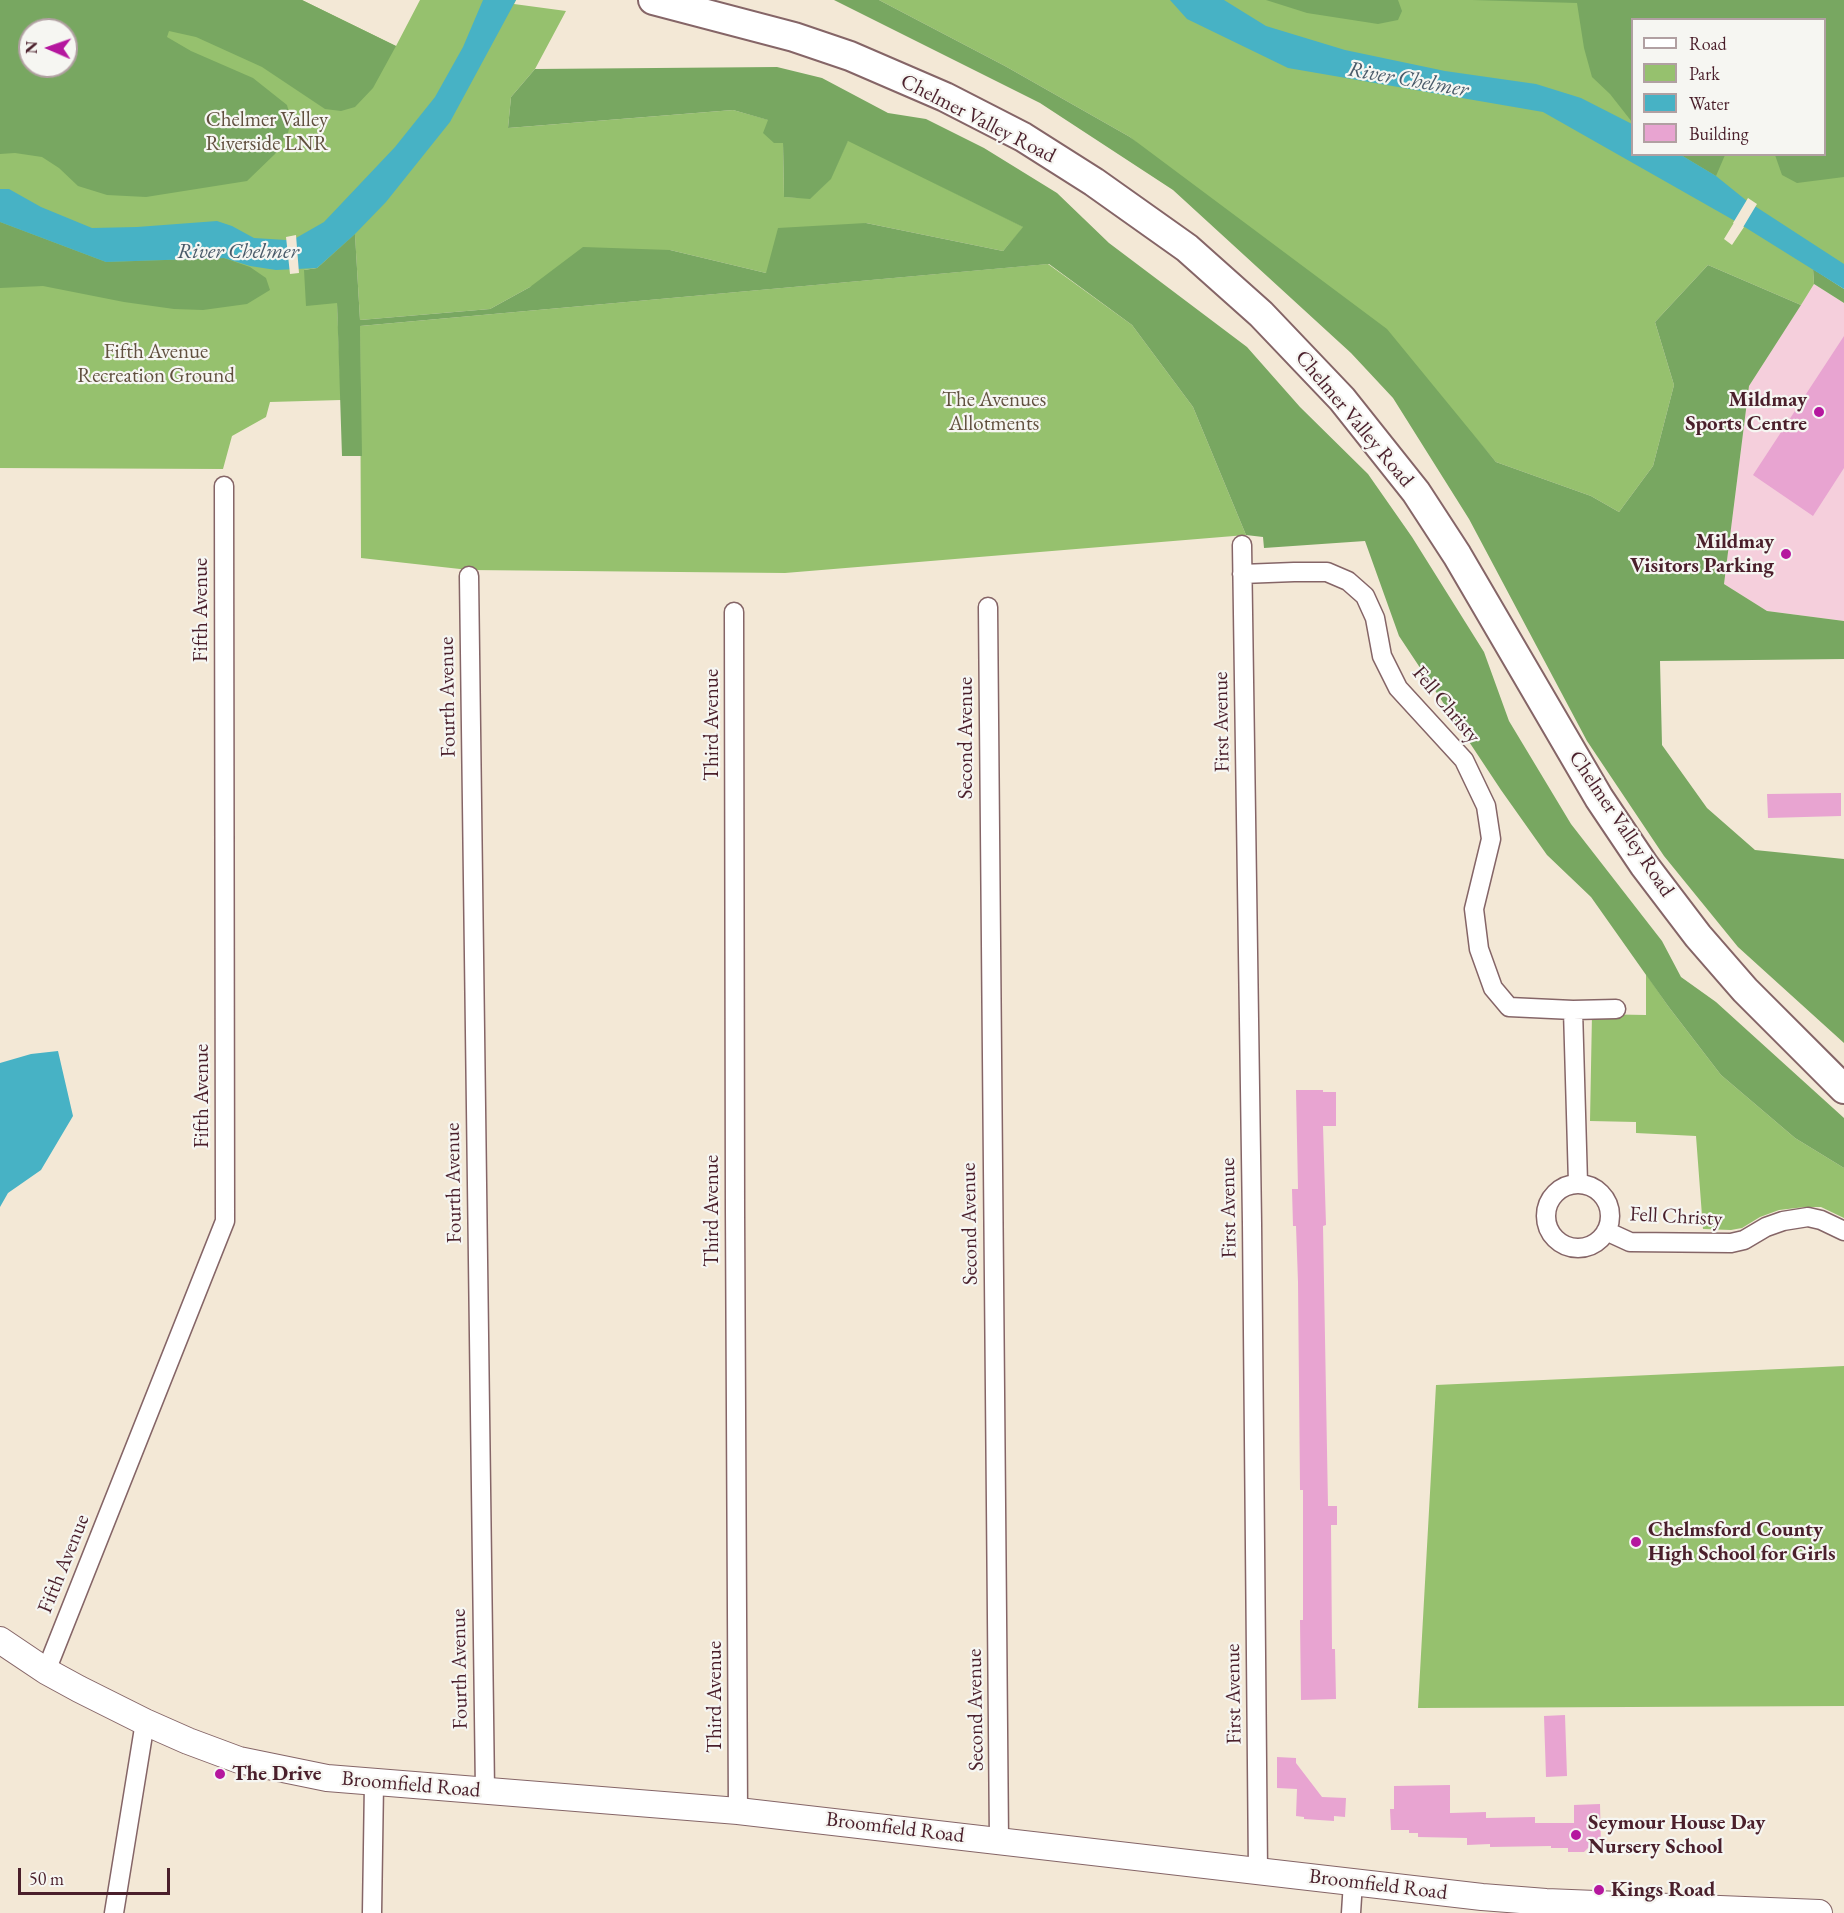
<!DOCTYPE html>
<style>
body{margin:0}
#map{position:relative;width:1844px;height:1913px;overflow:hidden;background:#f3e8d6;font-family:"EB Garamond",serif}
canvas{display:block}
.legend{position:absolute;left:1631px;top:18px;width:195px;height:138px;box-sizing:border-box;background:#f6f6f2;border:2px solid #b1a0a2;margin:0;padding:8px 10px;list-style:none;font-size:18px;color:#4a1f2b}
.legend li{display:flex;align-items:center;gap:12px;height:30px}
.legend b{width:30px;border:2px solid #b1a0a2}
.north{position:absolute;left:18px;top:18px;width:60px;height:60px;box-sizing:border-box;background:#f6f6f2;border:2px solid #b1a0a2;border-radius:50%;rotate:272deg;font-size:16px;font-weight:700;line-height:24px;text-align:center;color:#4a1f2b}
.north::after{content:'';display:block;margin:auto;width:21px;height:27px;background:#b5179e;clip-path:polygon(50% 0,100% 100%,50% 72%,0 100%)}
.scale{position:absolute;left:18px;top:1868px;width:152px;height:27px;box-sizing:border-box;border:3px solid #4a1f2b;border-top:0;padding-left:8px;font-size:18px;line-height:21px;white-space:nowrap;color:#4a1f2b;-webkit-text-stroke:4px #f6f6f2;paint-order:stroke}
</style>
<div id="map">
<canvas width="1844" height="1913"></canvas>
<ul class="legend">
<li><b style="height:8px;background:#fff"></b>Road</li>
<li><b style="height:16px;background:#96c16e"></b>Park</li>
<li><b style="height:16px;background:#47b2c5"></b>Water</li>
<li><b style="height:16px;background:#e8a4d1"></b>Building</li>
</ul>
<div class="north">N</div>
<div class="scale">50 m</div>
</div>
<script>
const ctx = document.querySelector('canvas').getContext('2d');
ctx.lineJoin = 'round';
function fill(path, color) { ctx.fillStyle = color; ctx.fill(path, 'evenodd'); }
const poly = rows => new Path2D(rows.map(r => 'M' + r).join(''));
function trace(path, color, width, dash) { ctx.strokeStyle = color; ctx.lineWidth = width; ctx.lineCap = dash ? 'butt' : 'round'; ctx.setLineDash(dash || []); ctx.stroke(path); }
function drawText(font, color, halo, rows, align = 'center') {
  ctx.font = font + ' "EB Garamond",serif'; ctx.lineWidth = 4.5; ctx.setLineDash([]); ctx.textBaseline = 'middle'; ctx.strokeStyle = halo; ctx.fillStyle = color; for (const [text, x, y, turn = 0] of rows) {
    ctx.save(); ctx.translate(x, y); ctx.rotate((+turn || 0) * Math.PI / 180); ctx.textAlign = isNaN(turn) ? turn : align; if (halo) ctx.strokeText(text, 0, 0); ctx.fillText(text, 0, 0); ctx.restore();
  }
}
const built = poly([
 [1814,284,1844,303,1844,621,1767,611,1724,584,1749,386]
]);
const green = poly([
 [0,0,302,0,396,46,420,0,516,0,514,4,566,11,535,69,511,97,508,128,733,110,769,120,783,143,784,197,810,198,830,179,848,140,1024,227,1003,251,866,223,766,273,670,250,530,287,490,309,360,320,355,235,317,268,304,270,337,303,341,400,270,402,266,417,232,436,223,469,0,468],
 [30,30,66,30,66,66,30,66],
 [879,0,1844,0,1844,264,1813,269,1814,284,1801,305,1708,265,1655,322,1674,385,1653,466,1619,512,1591,496,1496,462,1472,434,1130,137,1005,66],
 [1632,20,1824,20,1824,154,1632,154],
 [1735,221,1744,227,1732,245,1724,239],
 [1048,264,1132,325,1193,407,1246,535,785,573,469,570,361,558,360,326],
 [1646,974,1668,1006,1721,1075,1795,1138,1844,1168,1844,1218,1821,1207,1805,1207,1779,1210,1760,1217,1742,1228,1731,1230,1703,1229,1696,1136,1636,1133,1636,1122,1590,1121,1592,1014,1646,1015],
 [1844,1366,1844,1706,1418,1708,1436,1385]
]);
const forest = poly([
 [0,0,302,0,396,46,373,88,355,107,341,111,325,109,262,67,196,37,169,31,167,37,191,51,253,78,287,105,291,120,288,133,275,154,247,181,146,197,107,195,78,186,59,168,42,157,15,153,0,154],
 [30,30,66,30,66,66,30,66],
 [834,0,879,0,1005,66,1130,137,1387,329,1496,462,1591,496,1619,512,1653,466,1674,385,1655,322,1708,265,1801,305,1749,386,1724,584,1767,611,1844,621,1844,659,1660,661,1662,745,1707,808,1755,850,1844,859,1844,1043,1738,947,1664,856,1587,741,1469,519,1393,398,1351,353,1173,190,1040,103],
 [1266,0,1398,0,1402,11,1398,20,1378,24,1307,13],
 [1472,0,1844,0,1844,177,1797,183,1782,175,1775,155,1824,154,1824,20,1632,20,1632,122,1610,94,1592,77,1584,48,1577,3],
 [777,67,822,78,888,113,926,119,984,148,1057,193,1109,243,1247,347,1300,407,1368,474,1412,537,1484,652,1509,721,1571,824,1662,941,1681,977,1716,1002,1844,1118,1844,1168,1795,1138,1721,1075,1668,1006,1591,897,1547,855,1501,790,1399,636,1365,541,1264,548,1263,537,1246,535,1193,407,1132,325,1049,264,360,326,362,456,342,456,337,303,306,306,304,270,317,268,355,234,360,320,490,309,530,287,583,247,670,250,766,273,778,228,866,223,1003,251,1023,227,848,141,831,179,810,199,784,197,783,143,774,143,763,133,768,120,733,110,508,128,511,97,535,69],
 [1681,155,1725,155,1716,176],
 [0,222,106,262,224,258,250,267,266,278,270,290,247,304,203,310,174,309,124,302,43,286,0,288],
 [1813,269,1844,289,1844,303,1814,284]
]);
const water = poly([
 [483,0,516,0,450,122,386,202,355,234,317,268,276,270,250,266,224,258,106,262,0,222,0,189,9,189,41,207,92,228,137,227,217,221,232,226,254,238,286,240,296,238,324,222,395,147,435,97,463,47],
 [1170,0,1224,0,1266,26,1345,50,1445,71,1536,84,1581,98,1632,124,1632,154,1681,155,1716,176,1747,201,1844,264,1844,289,1735,221,1543,112,1288,68,1187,19],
 [58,1051,73,1116,41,1170,8,1193,0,1207,0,1063,31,1054]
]);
const pier = poly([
 [1748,198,1757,204,1742,229,1733,223],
 [296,235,299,273,290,274,286,237]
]);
const building = poly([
 [1844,336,1844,468,1813,516,1753,475],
 [1841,793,1841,816,1768,818,1767,794],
 [1296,1090,1323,1090,1323,1092,1336,1092,1336,1126,1323,1126,1326,1225,1323,1226,1328,1506,1337,1506,1337,1525,1331,1525,1332,1649,1335,1649,1336,1699,1301,1700,1300,1620,1303,1620,1303,1490,1300,1490,1298,1282,1296,1226,1293,1226,1292,1189,1298,1189],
 [1565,1715,1567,1776,1546,1777,1544,1716],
 [1277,1757,1296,1758,1296,1763,1322,1797,1346,1798,1345,1817,1334,1816,1334,1821,1304,1819,1304,1817,1296,1816,1297,1789,1277,1788],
 [1450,1785,1450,1813,1486,1812,1486,1818,1535,1817,1535,1823,1574,1823,1574,1805,1600,1804,1601,1848,1588,1848,1584,1852,1568,1852,1568,1848,1551,1848,1551,1846,1490,1847,1490,1844,1467,1845,1467,1838,1418,1837,1418,1833,1409,1833,1409,1830,1391,1830,1390,1809,1394,1809,1394,1786]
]);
const minor = poly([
 [1242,545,1252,1223,1258,1871],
 [1242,574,1294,572,1327,572,1348,581,1365,596,1375,618,1382,656,1398,688,1464,760,1486,806,1491,839,1474,909,1479,949,1493,988,1509,1007,1573,1010,1578,1183],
 [469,576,485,1791],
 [988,607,999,1840],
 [734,612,735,1211,738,1811],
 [1573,1010,1616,1009],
 '1546 1216a32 32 0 1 1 64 0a32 32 0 1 1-64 0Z',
 [1606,1231,1630,1242,1731,1243,1744,1240,1766,1227,1783,1221,1808,1217,1821,1220,1844,1231],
 [46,1671,225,1221,224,486],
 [114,1913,145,1722],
 [372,1913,374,1783],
 [1351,1913,1353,1882]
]);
const secondary = poly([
 [0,1640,46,1671,79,1689,145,1722,188,1741,239,1760,327,1778,738,1811,1482,1897,1546,1902,1819,1913]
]);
const primary = poly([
 [653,0,794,37,850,56,945,97,1023,137,1094,182,1187,248,1261,314,1342,399,1416,492,1457,555,1599,798,1644,865,1698,936,1745,990,1844,1089]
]);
const markers = [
 [1819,412,6,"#b5179e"],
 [1786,554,6,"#b5179e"],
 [1636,1542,6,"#b5179e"],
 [220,1774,6,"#b5179e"],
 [1576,1835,6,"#b5179e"],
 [1599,1890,6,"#b5179e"]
];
const streetNames = [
 ["Chelmer Valley Road",978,119,27],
 ["Chelmer Valley Road",1354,419,50],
 ["Fifth Avenue",201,610,-90],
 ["Fourth Avenue",448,697,-91],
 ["Fell Christy",1446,705,50],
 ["First Avenue",1222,722,-91],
 ["Third Avenue",712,725,-90],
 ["Second Avenue",966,738,-90],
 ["Chelmer Valley Road",1621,824,56],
 ["Fifth Avenue",202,1096,-90],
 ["Fourth Avenue",454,1183,-91],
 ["First Avenue",1229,1208,-91],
 ["Third Avenue",712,1211,-90],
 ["Fell Christy",1676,1217,3],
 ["Second Avenue",970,1224,-91],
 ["Fifth Avenue",64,1564,-68],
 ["Fourth Avenue",460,1669,-91],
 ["First Avenue",1234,1694,-91],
 ["Third Avenue",715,1697,-90],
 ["Second Avenue",976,1710,-91],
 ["Broomfield Road",411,1785,5],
 ["Broomfield Road",895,1828,7],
 ["Broomfield Road",1378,1885,7]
];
const parkNames = [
 ["Chelmer Valley",267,120],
 ["Riverside LNR",267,144],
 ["Fifth Avenue",156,352],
 ["Recreation Ground",156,376],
 ["The Avenues",994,400],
 ["Allotments",994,424]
];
const poiNames = [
 ["Mildmay",1807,400,"right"],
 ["Sports Centre",1807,424,"right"],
 ["Mildmay",1774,542,"right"],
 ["Visitors Parking",1774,566,"right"],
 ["Chelmsford County",1648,1530],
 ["High School for Girls",1648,1554],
 ["The Drive",232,1774],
 ["Seymour House Day",1588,1823],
 ["Nursery School",1588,1847],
 ["Kings Road",1611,1890]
];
const waterNames = [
 ["River Chelmer",1408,80,10],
 ["River Chelmer",238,252]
];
fill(built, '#f5cfdc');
fill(green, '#96c16e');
fill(forest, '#78a761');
fill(water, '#47b2c5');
fill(pier, '#f3e8d6');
fill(building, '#e8a4d1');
trace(minor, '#856567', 21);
trace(secondary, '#856567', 28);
trace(primary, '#856567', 32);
trace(minor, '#fff', 18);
trace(secondary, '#fff', 26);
trace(primary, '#fff', 28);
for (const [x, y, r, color] of markers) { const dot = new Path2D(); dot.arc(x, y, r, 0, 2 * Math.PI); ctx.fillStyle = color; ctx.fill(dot); trace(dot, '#f6f6f2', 2); }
drawText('21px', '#4a1f2b', '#f6f6f2', streetNames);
drawText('21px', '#61503f', '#f6f6f2', parkNames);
drawText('bold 21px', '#4a1f2b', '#f6f6f2', poiNames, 'left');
drawText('italic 22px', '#495a69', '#f6f6f2', waterNames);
</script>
